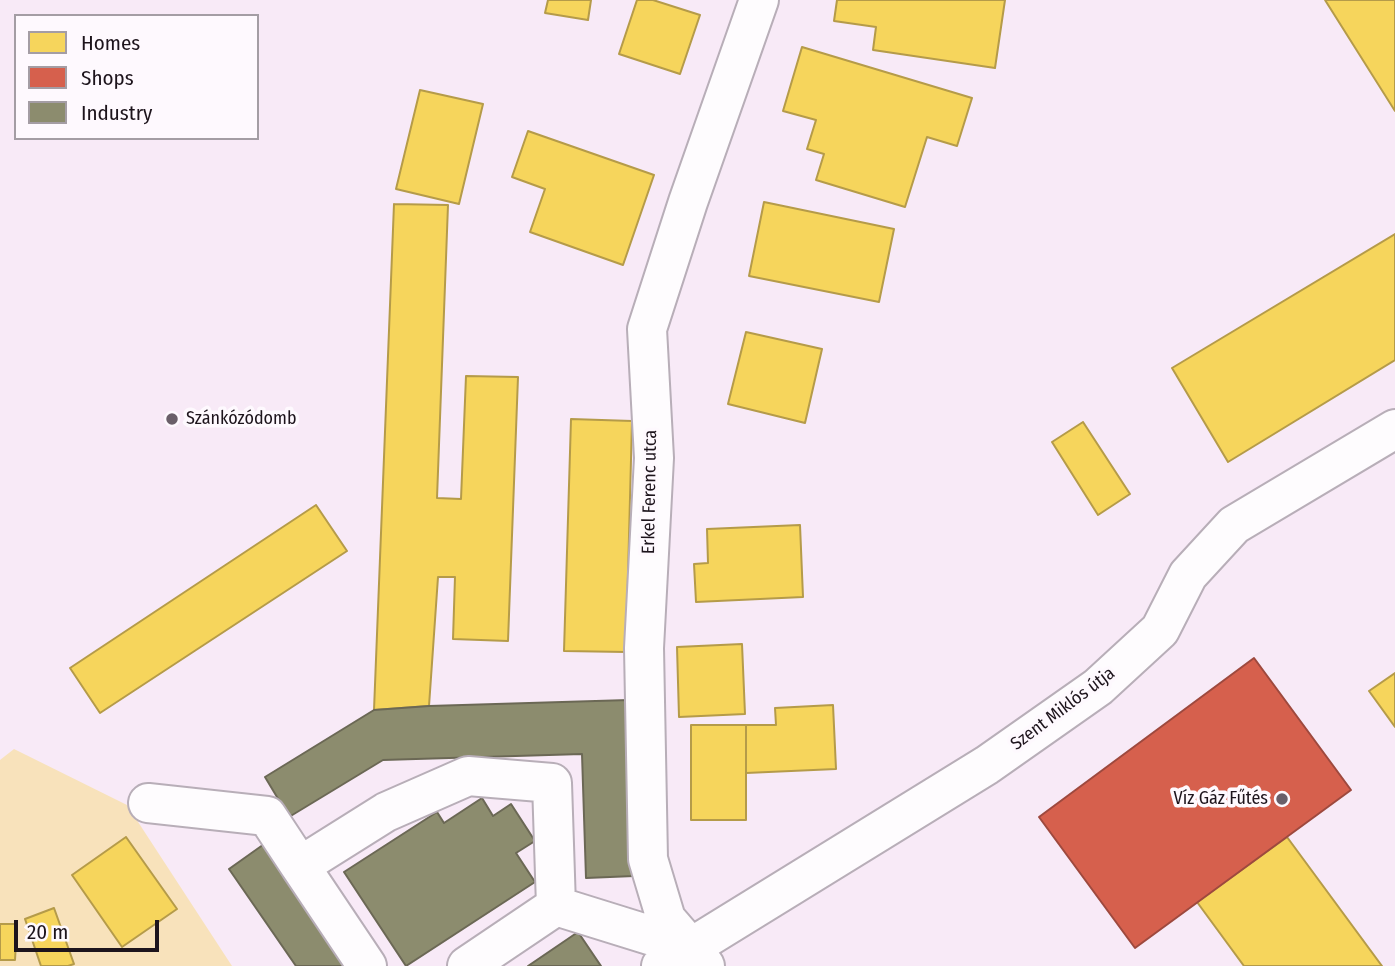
<!DOCTYPE html>
<meta charset="utf-8">
<style>
body{margin:0}
#map{position:relative;width:1395px;height:966px;overflow:hidden;background:#f8eaf7;font-family:"Fira Sans Condensed",sans-serif}
canvas{display:block}
.legend{position:absolute;left:14px;top:14px;width:245px;height:126px;box-sizing:border-box;background:#fef9fe;border:2px solid #a49da4;margin:0;padding:9px 12px;list-style:none;font-size:21px;color:#1d141c}
.legend li{display:flex;align-items:center;gap:14px;height:35px}
.legend b{width:35px;border:2px solid #a49da4}
.scale{position:absolute;left:14px;top:920px;width:145px;height:32px;box-sizing:border-box;border:4px solid #1d141c;border-top:0;padding-left:9px;font-size:21px;line-height:24px;white-space:nowrap;color:#1d141c;-webkit-text-stroke:5px #fef9fe;paint-order:stroke}
</style>
<div id="map">
<canvas width="1395" height="966"></canvas>
<ul class="legend">
<li><b style="height:19px;background:#f6d55c"></b>Homes</li>
<li><b style="height:19px;background:#d6604d"></b>Shops</li>
<li><b style="height:19px;background:#8c8c6e"></b>Industry</li>
</ul>
<div class="scale">20 m</div>
</div>
<script>
const ctx = document.querySelector('canvas').getContext('2d');
ctx.lineJoin = 'round';
function fill(path, color) { ctx.fillStyle = color; ctx.fill(path, 'evenodd'); }
const poly = rows => new Path2D(rows.map(r => 'M' + r).join(''));
function trace(path, color, width, dash) { ctx.strokeStyle = color; ctx.lineWidth = width; ctx.lineCap = dash ? 'butt' : 'round'; ctx.setLineDash(dash || []); ctx.stroke(path); }
function drawText(font, color, halo, rows, align = 'center') {
  ctx.font = font + ' "Fira Sans Condensed",sans-serif'; ctx.lineWidth = 7; ctx.setLineDash([]); ctx.textBaseline = 'middle'; ctx.strokeStyle = halo; ctx.fillStyle = color; for (const [text, x, y, turn = 0] of rows) {
    ctx.save(); ctx.translate(x, y); ctx.rotate((+turn || 0) * Math.PI / 180); ctx.textAlign = isNaN(turn) ? turn : align; if (halo) ctx.strokeText(text, 0, 0); ctx.fillText(text, 0, 0); ctx.restore();
  }
}
const green = poly([
 [14,749,127,805,232,966,0,966,0,760]
]);
const homes = poly([
 [548,0,591,0,588,20,545,13,548,0],
 [637,0,653,0,700,15,680,74,619,54,637,0],
 [837,0,1005,0,995,68,873,50,876,27,834,21,837,0],
 [1325,0,1395,0,1395,111,1325,0],
 [802,47,972,98,957,146,927,137,905,207,816,180,824,154,807,149,816,120,783,111,802,47],
 [420,90,483,104,459,204,396,189,420,90],
 [528,131,654,175,623,265,530,232,545,189,512,177,528,131],
 [764,202,894,229,879,302,749,276,764,202],
 [394,204,448,205,437,498,461,499,466,376,518,377,508,641,453,639,455,577,438,577,429,706,374,710,394,204],
 [1395,234,1395,360,1228,462,1172,368,1395,234],
 [746,332,822,349,805,423,728,404,746,332],
 [571,419,632,421,626,652,564,651,571,419],
 [1083,422,1130,494,1098,515,1052,442,1083,422],
 [316,505,347,551,100,713,70,668,316,505],
 [800,525,803,597,696,602,694,564,708,563,707,529,800,525],
 [742,644,745,714,679,717,677,647,742,644],
 [1395,673,1395,727,1369,691,1395,673],
 [833,705,836,769,746,773,746,725,776,725,775,708,833,705],
 [691,725,746,725,746,820,691,820,691,725],
 [126,837,177,909,122,947,72,875,126,837],
 [1287,837,1382,966,1244,966,1197,902,1287,837],
 [54,908,74,964,68,966,41,966,25,919,54,908],
 [0,924,17,924,15,960,0,960,0,924]
]);
const shops = poly([
 [1254,658,1351,790,1135,948,1039,817,1254,658]
]);
const industry = poly([
 [629,700,634,876,586,878,582,754,383,760,289,817,265,777,374,710,429,706,629,700],
 [482,798,493,816,511,804,535,841,516,853,535,882,406,966,344,872,437,812,444,823,482,798],
 [267,842,353,966,296,966,229,869,267,842],
 [578,932,601,966,528,966,578,932]
]);
const minor = poly([
 [148,803,267,816,300,866],
 [556,906,691,948],
 [367,966,300,866,386,812,468,776,552,783,556,906],
 [467,966,556,906],
 [661,966,987,765,1098,687,1160,630,1188,575,1234,525,1395,429],
 [705,966,691,948,666,919,648,859,644,648,654,458,647,329,688,202,759,0]
]);
const markers = [
 [172,419,7,"#6a5f69"],
 [1282,799,7,"#6a5f69"]
];
const poiNames = [
 ["Szánkózódomb",186,419],
 ["Víz Gáz Fűtés",1268,799,"right"]
];
const streetNames = [
 ["Erkel Ferenc utca",650,492,-89],
 ["Szent Miklós útja",1063,709,-37]
];
fill(green, '#f8e2bb');
fill(homes, '#f6d55c');
trace(homes, '#b59b49', 2);
fill(shops, '#d6604d');
trace(shops, '#9e493e', 2);
fill(industry, '#8c8c6e');
trace(industry, '#6b6855', 2);
trace(minor, '#b8aeb8', 42);
trace(minor, '#fefcfe', 38);
for (const [x, y, r, color] of markers) { const dot = new Path2D(); dot.arc(x, y, r, 0, 2 * Math.PI); ctx.fillStyle = color; ctx.fill(dot); trace(dot, '#fef9fe', 2.5); }
drawText('18px', '#1d141c', '#fef9fe', poiNames, 'left');
drawText('18px', '#1d141c', '#fef9fe', streetNames);
</script>
